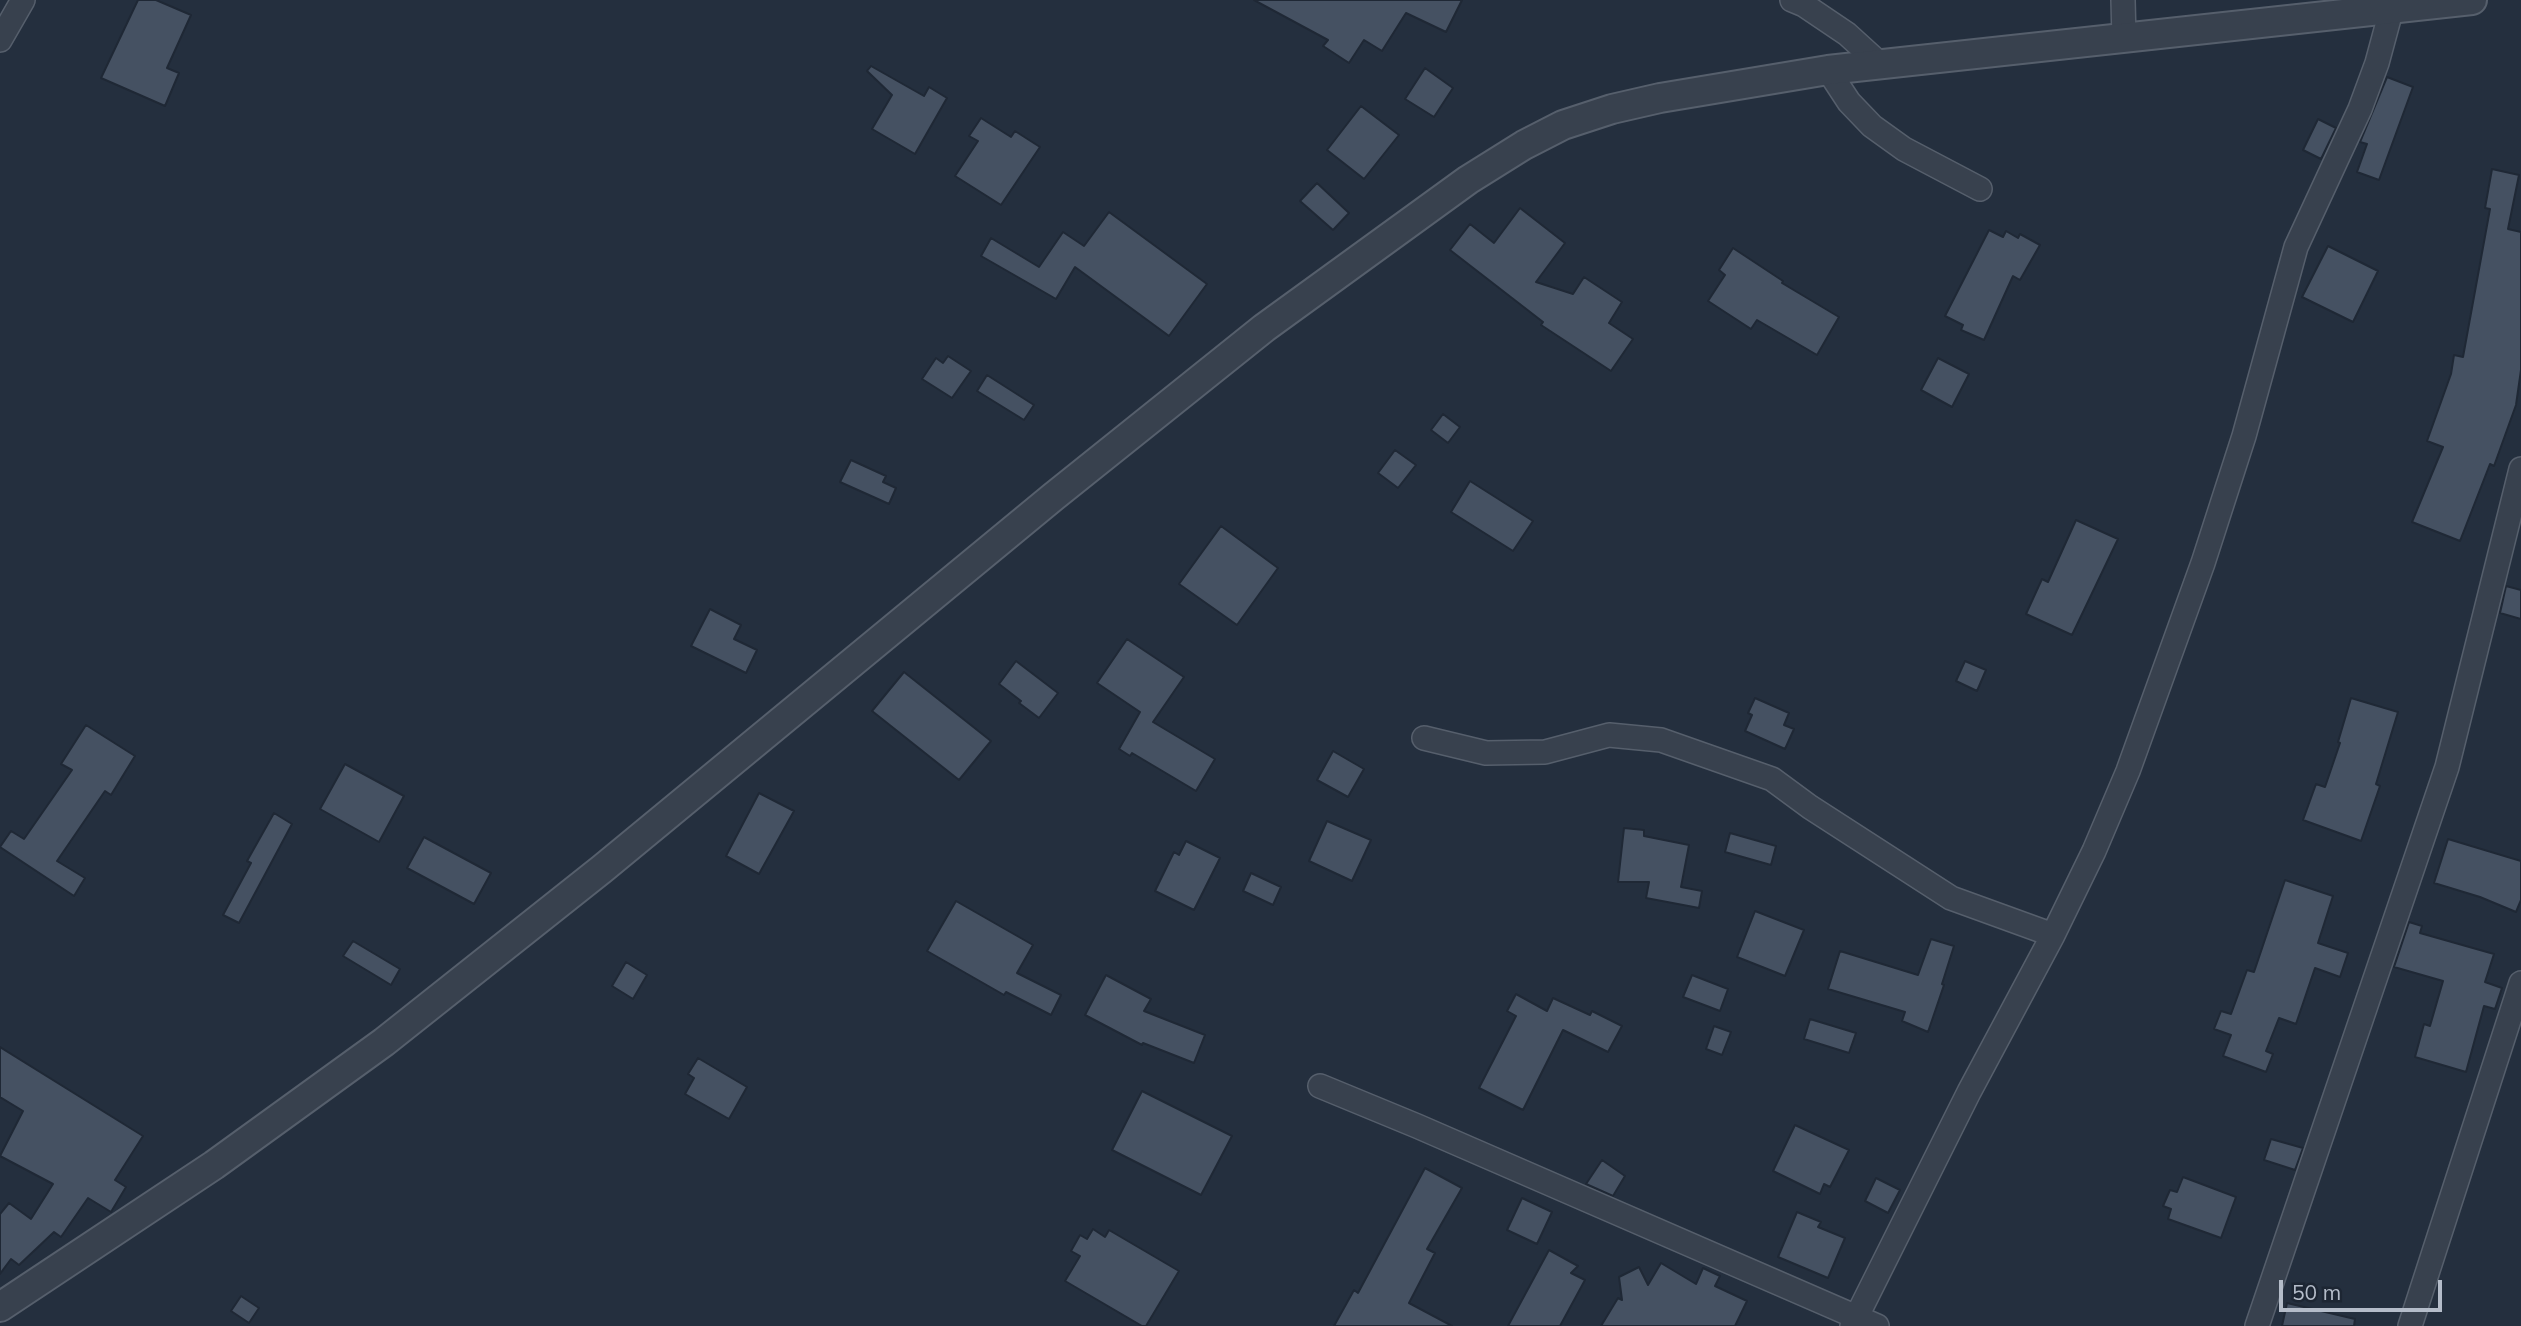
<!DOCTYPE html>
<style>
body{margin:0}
#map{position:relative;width:2521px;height:1326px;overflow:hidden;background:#242f3e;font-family:Mulish,sans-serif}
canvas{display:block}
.scale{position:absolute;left:2279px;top:1280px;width:163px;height:32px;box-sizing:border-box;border:4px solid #b4bcc9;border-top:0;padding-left:9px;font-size:21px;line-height:24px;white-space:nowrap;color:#b4bcc9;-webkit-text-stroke:5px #1d2633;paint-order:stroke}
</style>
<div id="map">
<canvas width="2521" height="1326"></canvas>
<div class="scale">50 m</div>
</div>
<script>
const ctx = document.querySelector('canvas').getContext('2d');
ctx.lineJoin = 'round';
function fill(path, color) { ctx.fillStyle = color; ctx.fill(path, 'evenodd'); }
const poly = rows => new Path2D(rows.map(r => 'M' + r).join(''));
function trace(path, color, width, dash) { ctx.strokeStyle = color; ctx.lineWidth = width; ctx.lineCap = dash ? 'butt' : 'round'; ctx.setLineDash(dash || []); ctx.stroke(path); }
const building = poly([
 [138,0,156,0,191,15,167,68,179,73,165,106,101,78,138,0],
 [1254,0,1462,0,1446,32,1406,13,1382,51,1364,40,1349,63,1323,46,1328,40,1254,0],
 [871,66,924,96,929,87,947,98,915,154,872,129,892,95,867,71,871,66],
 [1425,68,1453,88,1434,117,1405,99,1425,68],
 [2387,77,2413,87,2379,180,2357,172,2367,144,2360,142,2387,77],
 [1361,106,1399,135,1364,179,1327,150,1361,106],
 [981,118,1011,137,1015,131,1040,147,1001,205,955,176,978,141,969,136,981,118],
 [2318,119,2336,128,2321,159,2303,150,2318,119],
 [2492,169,2519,175,2508,229,2521,232,2521,370,2516,405,2494,466,2490,464,2460,541,2412,522,2443,447,2427,441,2451,374,2454,355,2463,357,2490,209,2485,208,2492,169],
 [1317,183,1349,213,1333,230,1300,201,1317,183],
 [1520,208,1565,243,1536,282,1573,294,1584,277,1622,302,1609,323,1633,339,1611,371,1541,325,1543,322,1450,250,1470,224,1494,243,1520,208],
 [1109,212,1207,284,1169,336,1075,267,1056,299,981,256,991,238,1039,267,1063,232,1084,246,1109,212],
 [1989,230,2003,237,2006,231,2018,238,2020,234,2040,245,2020,280,2013,276,1984,340,1961,330,1963,325,1945,316,1989,230],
 [2328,246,2378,271,2353,322,2302,297,2328,246],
 [1733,248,1783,281,1782,283,1839,317,1817,355,1757,320,1751,329,1708,301,1725,275,1719,270,1733,248],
 [948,356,971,371,952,398,922,379,936,358,943,363,948,356],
 [1938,358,1969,374,1952,407,1921,390,1938,358],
 [987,375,1034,405,1024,420,977,391,987,375],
 [1443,414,1460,427,1448,443,1431,430,1443,414],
 [1395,450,1416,465,1398,488,1378,473,1395,450],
 [851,460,886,476,883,482,896,488,889,504,840,482,851,460],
 [1470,481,1533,521,1513,551,1451,512,1470,481],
 [2076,520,2118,539,2072,635,2026,614,2042,579,2048,582,2076,520],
 [1221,526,1278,568,1237,625,1179,584,1221,526],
 [2506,586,2521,590,2521,619,2500,613,2506,586],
 [710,609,741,625,734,639,757,650,746,673,691,646,710,609],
 [1127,639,1184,677,1153,722,1215,759,1196,791,1132,753,1130,756,1119,749,1140,712,1097,683,1127,639],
 [1016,661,1058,693,1039,718,1019,703,1021,701,999,684,1016,661],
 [1965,661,1986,670,1977,691,1956,681,1965,661],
 [904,672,991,741,959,780,872,711,904,672],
 [1755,698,1789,713,1784,725,1794,729,1785,749,1745,731,1752,715,1748,713,1755,698],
 [2351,698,2398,712,2376,784,2380,786,2361,841,2303,820,2316,784,2325,787,2340,743,2338,742,2351,698],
 [86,725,135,756,111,795,105,791,57,861,85,878,74,896,0,847,11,831,24,839,72,770,61,764,86,725],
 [1333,751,1364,769,1348,797,1317,780,1333,751],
 [345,764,404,796,379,842,320,809,345,764],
 [759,793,794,811,759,874,726,856,759,793],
 [274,813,292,824,239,923,223,915,251,863,247,861,274,813],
 [1327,821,1371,840,1352,881,1309,861,1327,821],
 [1624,828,1644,830,1644,836,1689,845,1681,887,1702,891,1699,908,1646,898,1649,882,1618,882,1624,828],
 [1730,833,1776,846,1771,865,1725,852,1730,833],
 [424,837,491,873,474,904,407,868,424,837],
 [2448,839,2521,861,2521,900,2516,912,2480,897,2434,883,2448,839],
 [1186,841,1220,858,1194,910,1155,891,1174,852,1179,855,1186,841],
 [1251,873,1281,887,1273,905,1243,891,1251,873],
 [2285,880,2333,896,2318,943,2348,953,2340,977,2315,968,2296,1024,2279,1018,2266,1051,2273,1054,2266,1072,2223,1056,2231,1035,2214,1029,2221,1011,2231,1014,2247,970,2254,972,2285,880],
 [956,901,1033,945,1017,973,1061,995,1051,1015,1006,992,1004,995,927,951,956,901],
 [1755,911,1804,930,1785,976,1737,957,1755,911],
 [2409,922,2422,926,2420,933,2494,954,2485,982,2502,988,2495,1009,2484,1006,2466,1072,2415,1057,2424,1024,2430,1026,2443,981,2394,967,2409,922],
 [1931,939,1954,946,1942,984,1944,985,1928,1032,1902,1021,1905,1012,1828,989,1840,951,1918,975,1931,939],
 [353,941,400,969,391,985,343,956,353,941],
 [626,962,647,975,633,999,612,986,626,962],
 [1106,975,1151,999,1144,1011,1205,1035,1194,1063,1143,1043,1142,1045,1085,1015,1106,975],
 [1692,975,1728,989,1720,1011,1683,997,1692,975],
 [1516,994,1547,1011,1553,998,1590,1015,1592,1011,1622,1026,1608,1052,1563,1030,1523,1110,1479,1088,1516,1016,1507,1011,1516,994],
 [1810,1019,1856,1033,1849,1053,1804,1039,1810,1019],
 [1714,1026,1731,1032,1722,1055,1706,1049,1714,1026],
 [0,1047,143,1136,115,1180,126,1187,111,1212,88,1198,61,1237,54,1232,19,1265,11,1259,0,1274,0,1214,9,1203,31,1219,53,1184,0,1156,23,1111,0,1097,0,1047],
 [698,1058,747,1087,729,1119,685,1094,694,1078,688,1074,698,1058],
 [1142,1091,1232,1136,1201,1195,1112,1150,1142,1091],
 [1795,1125,1849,1150,1830,1187,1824,1184,1820,1194,1773,1171,1795,1125],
 [2271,1139,2303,1148,2295,1170,2264,1160,2271,1139],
 [1602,1160,1625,1176,1613,1196,1586,1184,1602,1160],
 [1425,1168,1462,1188,1427,1249,1435,1253,1409,1303,1452,1326,1334,1326,1354,1290,1358,1293,1425,1168],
 [2183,1177,2236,1197,2221,1238,2168,1219,2171,1209,2163,1206,2170,1190,2177,1192,2183,1177],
 [1876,1178,1900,1190,1888,1213,1865,1201,1876,1178],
 [1522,1198,1552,1212,1537,1244,1507,1230,1522,1198],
 [1797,1212,1821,1222,1818,1227,1845,1238,1828,1278,1778,1257,1797,1212],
 [1093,1229,1105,1237,1109,1230,1179,1271,1146,1326,1142,1326,1065,1281,1080,1256,1071,1251,1080,1235,1087,1239,1093,1229],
 [1549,1250,1578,1266,1571,1273,1585,1280,1560,1326,1508,1326,1549,1250],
 [1661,1263,1696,1284,1703,1268,1720,1276,1715,1286,1747,1301,1735,1326,1601,1326,1618,1298,1622,1300,1619,1277,1639,1267,1648,1285,1661,1263],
 [241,1296,259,1308,249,1323,231,1311,241,1296],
 [2287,1303,2355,1319,2354,1326,2282,1326,2287,1303]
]);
const minor = poly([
 [1792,0,1804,5,1847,34,1880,64],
 [2123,0,2124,39],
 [0,40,23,0],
 [1828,70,1849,102,1872,126,1904,149,1980,189],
 [1424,738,1486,753,1545,752,1609,735,1661,740,1772,779,1810,807,1951,898,2053,935],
 [1320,1086,1417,1126,1877,1326],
 [1852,1326,1969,1092,2053,935,2094,851,2128,771,2203,563,2244,436,2296,247,2360,109,2377,63,2394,0],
 [2257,1326,2447,767,2521,469],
 [2410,1326,2521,983]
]);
const tertiary = poly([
 [0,1307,214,1165,384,1042,602,869,1053,497,1264,328,1468,180,1524,145,1563,125,1612,109,1660,98,1828,70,2472,0]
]);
fill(building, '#455162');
trace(building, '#1f2835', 2);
trace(minor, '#565f6c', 26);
trace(tertiary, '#565f6c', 32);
trace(minor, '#38414e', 23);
trace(tertiary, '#38414e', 28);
</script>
